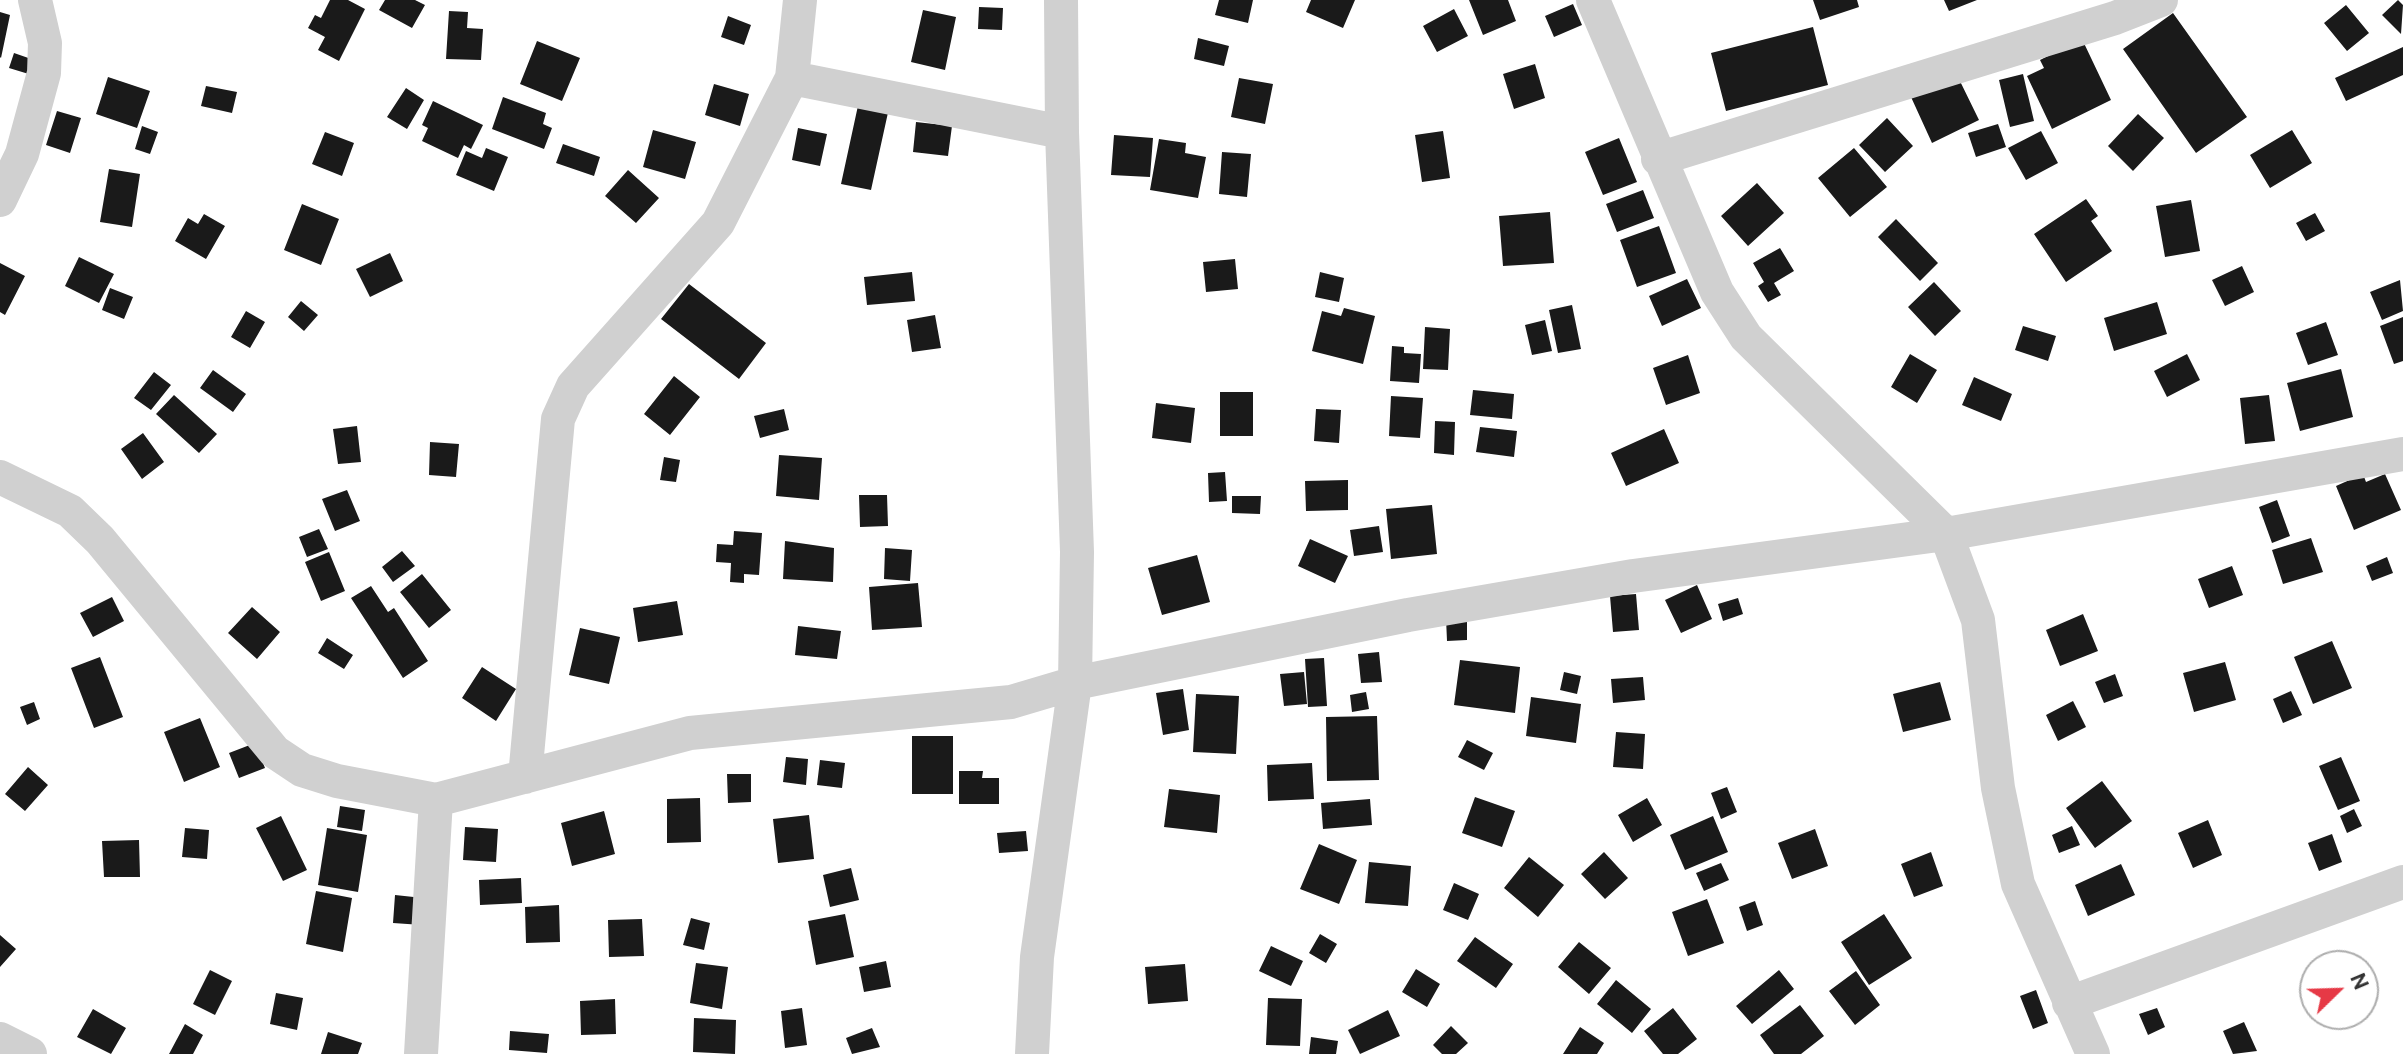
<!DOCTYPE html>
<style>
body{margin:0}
#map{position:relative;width:2403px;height:1054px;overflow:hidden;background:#fff;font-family:Cabin,sans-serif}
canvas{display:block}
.north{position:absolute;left:2299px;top:950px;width:80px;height:80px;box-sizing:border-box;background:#fff;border:2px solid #adadad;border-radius:50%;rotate:67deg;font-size:22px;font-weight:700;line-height:32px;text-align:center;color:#333}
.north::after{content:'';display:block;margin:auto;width:28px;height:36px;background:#e63946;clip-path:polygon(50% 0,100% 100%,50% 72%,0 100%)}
</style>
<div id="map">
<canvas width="2403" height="1054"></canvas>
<div class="north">N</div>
</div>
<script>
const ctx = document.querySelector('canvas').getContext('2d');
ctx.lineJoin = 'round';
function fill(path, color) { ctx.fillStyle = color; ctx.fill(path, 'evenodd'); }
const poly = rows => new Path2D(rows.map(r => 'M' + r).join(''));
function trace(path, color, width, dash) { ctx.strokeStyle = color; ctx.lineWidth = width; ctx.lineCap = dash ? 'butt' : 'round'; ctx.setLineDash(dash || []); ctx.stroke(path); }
const building = poly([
 [330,0,348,0,365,9,339,61,318,50,325,37,308,28,315,15,321,18],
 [385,0,415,0,425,5,412,28,379,10],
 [1219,0,1253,0,1248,23,1215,15],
 [1311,0,1355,0,1343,28,1306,12],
 [1469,0,1508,0,1516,21,1483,35],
 [1813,0,1857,0,1859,7,1820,20],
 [1944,0,1977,0,1949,11],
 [2398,0,2403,5,2401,34,2382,15],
 [1573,4,1582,25,1554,37,1545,16],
 [2346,5,2369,33,2347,51,2324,23],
 [979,7,1003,8,1002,30,978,29],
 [1454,9,1468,36,1437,52,1423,26],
 [923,10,956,17,945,70,911,62],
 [449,11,468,12,467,28,483,29,481,60,446,59],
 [0,12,10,15,1,58,0,57],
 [2173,13,2247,117,2196,153,2123,49],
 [728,16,751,25,744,45,721,37],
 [1813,27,1828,85,1726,111,1711,53],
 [1198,38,1229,46,1224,66,1194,59],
 [2082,39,2111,100,2052,129,2027,76,2044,68,2040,60],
 [537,41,580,58,562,101,520,84],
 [2403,47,2403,75,2346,101,2335,78],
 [14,53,37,61,32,75,9,68],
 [1535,64,1545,98,1514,109,1503,74],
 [2023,74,2034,121,2010,127,1999,80],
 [1957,75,1979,120,1932,143,1911,97],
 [108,77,150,91,137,128,96,114],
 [1239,78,1273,84,1265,124,1231,117],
 [714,84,749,94,740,126,705,115],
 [206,86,237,92,232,113,201,106],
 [406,88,424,100,407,129,387,117],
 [503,97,546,113,543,124,552,128,544,149,492,129],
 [433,101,483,125,471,149,464,145,458,158,422,141,428,128,422,125],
 [859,101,889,108,871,190,841,184],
 [57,111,81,118,70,153,46,145],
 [2138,114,2164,138,2133,171,2108,146],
 [1887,118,1913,146,1885,172,1859,145],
 [916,122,952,126,948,156,913,152],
 [1998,124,2006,147,1976,157,1968,133],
 [142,126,158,132,150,154,135,149],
 [798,128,827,134,820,166,792,160],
 [653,130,696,142,685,179,643,167],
 [2292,130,2312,163,2270,188,2250,155],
 [1443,131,1450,178,1422,182,1415,135],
 [2041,131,2058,163,2026,180,2008,148],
 [325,132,354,143,342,176,312,164],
 [1114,135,1153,138,1150,177,1111,175],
 [1619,138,1637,182,1603,195,1585,152],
 [1159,139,1186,143,1185,153,1206,157,1198,198,1150,190],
 [563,144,600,157,594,176,556,163],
 [486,148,508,157,494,191,456,175,466,151,482,158],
 [1854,148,1887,187,1850,217,1818,178],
 [1222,152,1251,154,1247,197,1219,194],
 [109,169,140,174,132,227,100,222],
 [628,170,659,198,636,223,605,196],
 [1757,183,1784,213,1748,246,1721,216],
 [1643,190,1654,218,1617,232,1606,204],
 [2086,199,2098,216,2091,221,2112,251,2066,282,2034,234],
 [2191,200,2200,251,2165,257,2156,206],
 [302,204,339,219,321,265,284,250],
 [1550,212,1554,263,1503,266,1499,216],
 [2315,213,2325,231,2306,241,2296,223],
 [204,214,225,226,206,259,175,241,188,218,198,224],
 [1896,219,1938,263,1920,281,1878,237],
 [1659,226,1676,273,1637,287,1620,240],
 [1780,248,1794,271,1774,283,1781,295,1768,302,1758,286,1764,282,1753,263],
 [390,253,403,281,370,297,356,269],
 [79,257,114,274,99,303,65,286],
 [1235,259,1238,289,1206,292,1203,262],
 [0,263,25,276,5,315,0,312],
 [2242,266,2254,292,2225,306,2212,280],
 [912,272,915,301,867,305,864,277],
 [1320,272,1344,278,1339,302,1315,297],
 [1687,279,1701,308,1662,326,1649,296],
 [2400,280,2403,311,2382,320,2370,292],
 [1934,282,1961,311,1935,336,1908,307],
 [689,284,766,343,739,379,661,319],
 [110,288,133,297,124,319,102,310],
 [301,301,318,315,304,331,288,317],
 [2157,302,2167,334,2114,351,2104,318],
 [1572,305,1581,349,1558,353,1549,310],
 [1344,308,1375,316,1363,364,1312,351,1322,311,1341,316],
 [246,311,265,322,250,348,231,337],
 [935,315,941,348,912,352,907,320],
 [2403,317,2403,361,2394,364,2380,326],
 [1545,320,1552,351,1532,355,1525,325],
 [2326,322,2338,355,2308,365,2296,333],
 [2023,326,2056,336,2048,361,2015,350],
 [1425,327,1450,329,1448,370,1423,369],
 [1392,346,1404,347,1404,353,1421,354,1419,383,1390,381],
 [1910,354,1937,370,1917,403,1891,387],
 [2187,354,2200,380,2167,397,2154,371],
 [1688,355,1700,393,1666,405,1653,368],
 [2341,369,2353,417,2300,431,2287,383],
 [213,370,246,394,233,412,200,388],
 [154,372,171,385,151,410,134,398],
 [674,376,700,397,670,435,644,414],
 [1974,377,2012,394,2001,421,1962,405],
 [1473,390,1514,394,1512,419,1470,415],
 [1220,392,1253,392,1253,436,1220,436],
 [174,395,217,434,199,453,156,414],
 [2269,395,2275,441,2245,444,2240,398],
 [1391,396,1423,398,1420,438,1389,436],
 [1156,403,1195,408,1191,443,1152,438],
 [784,409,789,430,760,438,754,416],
 [1316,409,1341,410,1339,443,1314,441],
 [1435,421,1455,422,1454,455,1434,453],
 [357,426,361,462,338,464,333,429],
 [1480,427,1517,431,1514,457,1476,452],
 [1664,429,1679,463,1626,486,1611,453],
 [143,433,164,462,142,479,121,449],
 [430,442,459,444,456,477,429,475],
 [779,455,822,458,819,500,776,496],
 [664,457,680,460,676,482,660,480],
 [1225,472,1227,501,1209,502,1208,473],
 [2363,474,2366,482,2385,474,2401,510,2354,530,2336,486],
 [1348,480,1348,510,1306,511,1305,481],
 [347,490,360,521,335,531,322,499],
 [859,495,887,495,888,526,860,527],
 [1232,496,1261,496,1260,514,1232,513],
 [2277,500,2290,536,2272,543,2259,507],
 [1432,505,1437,554,1391,559,1386,509],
 [1379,526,1383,552,1354,556,1350,530],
 [319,529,328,549,307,557,299,537],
 [734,531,762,533,759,575,744,574,744,583,730,582,731,563,716,562,717,544,733,545],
 [2311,538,2323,572,2283,584,2272,550],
 [1310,539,1348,556,1335,583,1298,566],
 [785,541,834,548,833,582,783,579],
 [885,548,912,550,910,581,884,579],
 [402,551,415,566,393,582,382,567],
 [329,552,345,591,321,601,305,562],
 [1197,555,1210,602,1162,615,1148,568],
 [2387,557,2393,573,2372,581,2366,566],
 [2232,566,2243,595,2209,608,2198,579],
 [422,574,451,610,429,628,400,592],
 [918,583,922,627,872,630,869,587],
 [1697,585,1712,619,1681,633,1665,600],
 [371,586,388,612,394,608,428,661,403,678,351,598],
 [1636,594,1639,630,1613,632,1610,596],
 [112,597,124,621,93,637,80,613],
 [1738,598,1743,614,1723,621,1718,604],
 [677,601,683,635,638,642,633,608],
 [252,607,280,632,257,659,228,633],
 [2083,614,2098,651,2060,666,2046,630],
 [1467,617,1467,640,1447,641,1446,618],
 [798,626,841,631,837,659,795,655],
 [580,628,620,637,609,684,569,675],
 [327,638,353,655,344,669,318,653],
 [2332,641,2352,688,2313,704,2294,657],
 [1379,652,1382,682,1361,683,1358,654],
 [100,657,123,717,94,728,71,668],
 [1324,658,1327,706,1308,707,1305,659],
 [1460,660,1520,667,1515,713,1454,705],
 [2225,662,2236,700,2194,712,2183,673],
 [482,667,516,689,496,721,462,698],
 [1304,672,1307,704,1284,706,1280,674],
 [1564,672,1581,676,1577,694,1560,690],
 [2115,674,2123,696,2104,703,2095,682],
 [1643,677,1645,700,1613,703,1611,679],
 [1940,682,1951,720,1903,732,1893,694],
 [1183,689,1189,730,1163,735,1156,693],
 [2291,691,2302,715,2283,723,2273,699],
 [1366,692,1369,709,1352,712,1350,695],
 [1196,694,1239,696,1236,754,1193,752],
 [1531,697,1581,704,1576,743,1526,736],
 [2073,701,2086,727,2058,741,2046,715],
 [34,702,40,719,27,725,20,707],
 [1377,716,1379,780,1327,781,1326,717],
 [200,718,220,767,184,782,164,732],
 [1616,732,1645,734,1643,769,1613,767],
 [912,736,953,736,953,794,912,794],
 [1467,740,1493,753,1484,770,1458,757],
 [255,743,265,768,239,778,229,753],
 [786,757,808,759,806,785,783,782],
 [2341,757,2360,801,2338,810,2319,766],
 [820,760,845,763,842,788,817,785],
 [1312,763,1314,799,1268,801,1267,765],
 [28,767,48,785,25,811,5,794],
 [959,771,983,771,982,778,999,778,999,804,959,804],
 [727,774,751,774,751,802,728,803],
 [2102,781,2132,821,2095,848,2066,808],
 [1727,787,1737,812,1721,819,1711,793],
 [1169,789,1220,795,1217,833,1164,827],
 [1475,797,1515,811,1502,847,1462,833],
 [700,798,701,842,667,843,667,799],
 [1647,798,1662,825,1633,842,1618,815],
 [1370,799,1372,825,1323,829,1321,803],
 [340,806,365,810,362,831,337,827],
 [2354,809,2362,826,2347,833,2340,816],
 [604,811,615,854,572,866,561,823],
 [809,815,814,859,778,863,773,819],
 [281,816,307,870,283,881,256,828],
 [1713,816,1728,852,1685,870,1670,835],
 [2208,820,2222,855,2193,868,2178,833],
 [2072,826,2080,845,2059,853,2052,835],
 [465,827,498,829,496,862,463,860],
 [185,828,209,830,207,859,182,857],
 [327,828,367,835,358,892,318,885],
 [1815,829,1828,866,1792,879,1778,843],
 [1026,831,1028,851,999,853,997,833],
 [2332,834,2342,862,2319,871,2308,843],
 [139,840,140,877,104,877,102,841],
 [1319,844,1357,860,1339,904,1300,889],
 [1604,852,1628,878,1605,899,1581,874],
 [1931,852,1943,886,1914,897,1901,864],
 [1529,857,1564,885,1538,917,1504,888],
 [1369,862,1411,866,1408,906,1365,903],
 [1721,863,1729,880,1704,891,1696,873],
 [2121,864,2135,895,2088,916,2075,885],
 [851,868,859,900,830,907,823,875],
 [521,878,522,903,480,905,479,880],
 [1454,883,1479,894,1468,920,1443,910],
 [316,891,352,898,343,952,306,944],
 [395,895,423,898,422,925,393,923],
 [1707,899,1724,943,1688,956,1672,912],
 [1755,901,1763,925,1747,931,1739,907],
 [559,905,560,942,526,943,525,907],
 [845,914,854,957,816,965,808,921],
 [1884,914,1912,958,1869,985,1841,942],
 [691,918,710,923,704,950,683,945],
 [642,919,644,956,609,957,608,920],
 [1320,934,1337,944,1326,963,1309,953],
 [0,935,16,949,0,967],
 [1475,937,1513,964,1496,988,1457,961],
 [1579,942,1611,968,1589,994,1558,967],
 [1271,946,1303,961,1291,986,1259,971],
 [886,961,891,987,864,992,859,967],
 [696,963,728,967,722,1009,690,1003],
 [1185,964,1188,1001,1148,1004,1145,967],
 [1416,969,1440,984,1427,1007,1402,992],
 [210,970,232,981,215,1015,193,1004],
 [1779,970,1794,989,1752,1024,1736,1006],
 [1856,971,1880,1005,1855,1025,1829,991],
 [1616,980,1651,1009,1632,1033,1597,1004],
 [2036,990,2048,1023,2033,1029,2020,996],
 [276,993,303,998,297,1030,270,1024],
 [1268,998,1302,999,1300,1046,1266,1045],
 [615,999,616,1034,581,1035,580,1001],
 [1800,1005,1824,1036,1801,1054,1774,1054,1760,1035],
 [802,1008,807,1045,785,1048,781,1011],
 [1673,1008,1697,1039,1678,1054,1663,1054,1644,1031],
 [2157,1008,2165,1027,2148,1035,2139,1014],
 [93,1009,126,1028,111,1054,77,1037],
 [1388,1010,1400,1036,1360,1054,1348,1030],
 [694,1018,736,1020,735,1054,693,1052],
 [2244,1022,2257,1051,2233,1054,2223,1031],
 [185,1024,203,1035,193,1054,169,1054],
 [1451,1026,1468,1043,1456,1054,1442,1054,1433,1045],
 [1580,1027,1604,1043,1597,1054,1563,1054],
 [872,1028,880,1047,852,1054,846,1038],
 [510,1031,549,1034,547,1053,509,1050],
 [328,1032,362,1043,358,1054,321,1054],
 [1311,1037,1338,1041,1336,1054,1309,1054]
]);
const minor = poly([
 [1593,0,1717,292,1746,337,1946,534,1978,620,1998,788,2018,884,2093,1054],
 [792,78,1062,132],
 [1658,159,2115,18,2161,0],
 [0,200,22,154,44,73,45,43,35,0],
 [0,477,70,511,100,540,275,752,302,770,337,781,436,800,690,733,1011,702,1075,683,1408,615,1633,576,1946,534,2403,454],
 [525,777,558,419,573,386,718,223,792,78,800,0],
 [2069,1003,2403,882],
 [0,1039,30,1054],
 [421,1054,436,800],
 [1032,1054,1037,957,1075,683,1077,552,1062,132,1061,0]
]);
fill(building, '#1a1a1a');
trace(minor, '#d0d0d0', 34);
</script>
